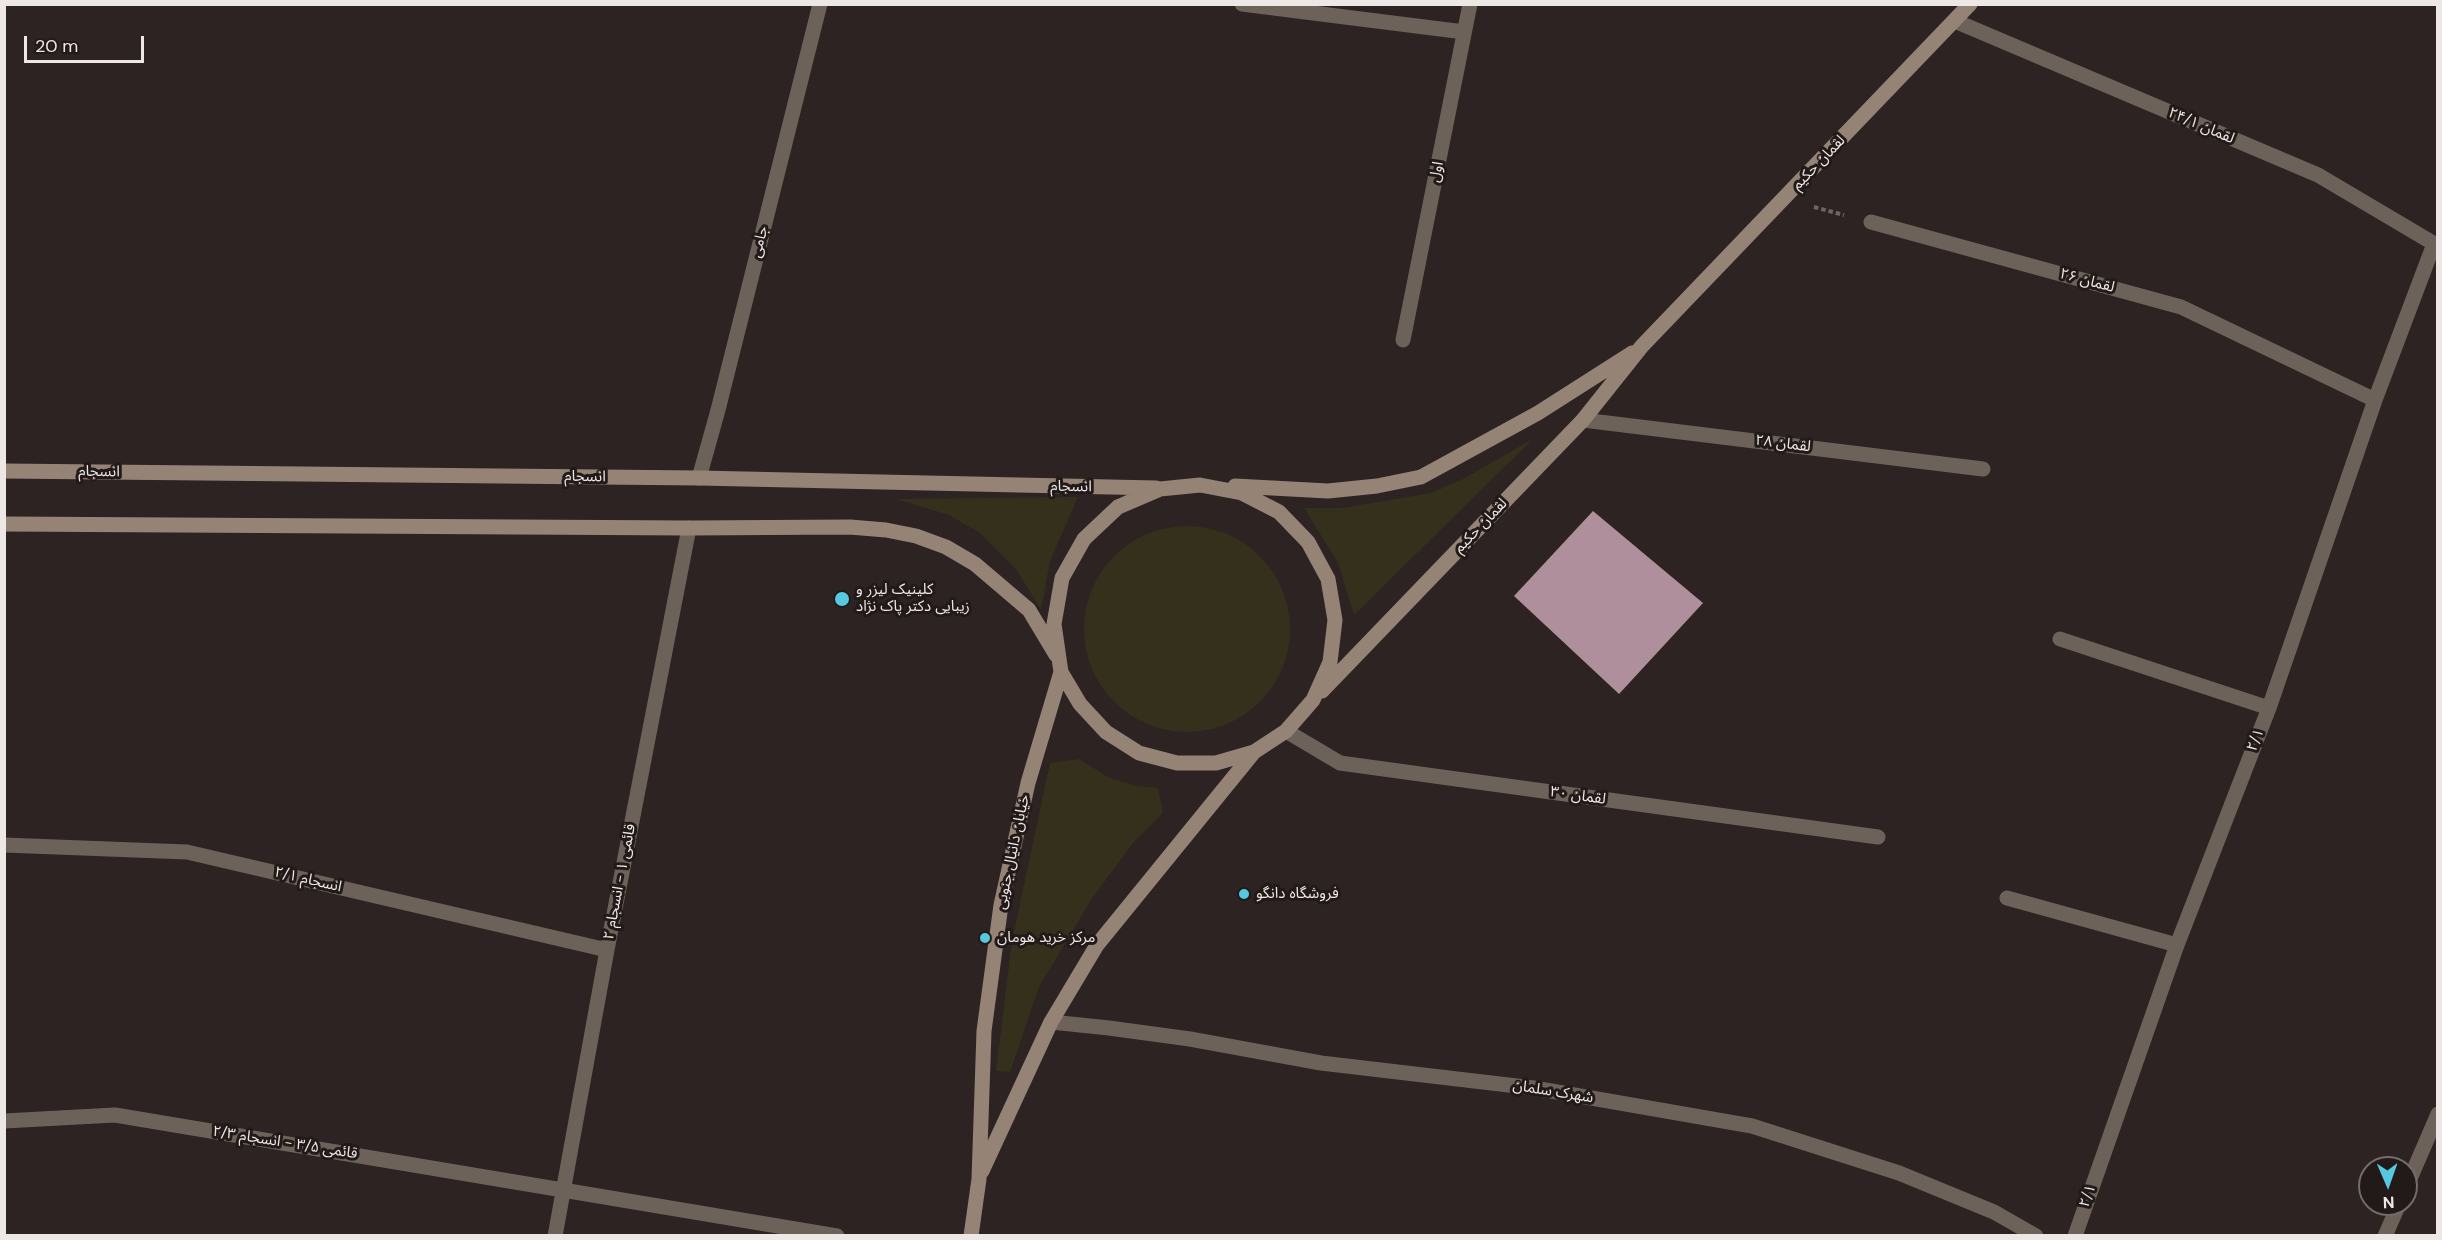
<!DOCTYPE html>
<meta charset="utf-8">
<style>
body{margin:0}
#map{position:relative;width:2442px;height:1240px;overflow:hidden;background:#2c2322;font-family:"DM Sans",sans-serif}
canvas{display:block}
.frame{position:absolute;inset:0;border:6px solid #ede7e6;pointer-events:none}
.north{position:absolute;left:2358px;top:1156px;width:60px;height:60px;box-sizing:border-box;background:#221a19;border:2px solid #736c6b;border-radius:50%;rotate:178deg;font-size:16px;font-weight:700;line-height:24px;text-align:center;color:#ede7e6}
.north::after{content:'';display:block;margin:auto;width:21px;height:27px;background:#56c9e1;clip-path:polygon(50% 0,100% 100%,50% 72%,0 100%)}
.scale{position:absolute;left:24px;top:36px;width:120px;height:27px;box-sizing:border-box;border:3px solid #ede7e6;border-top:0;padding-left:8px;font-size:18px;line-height:21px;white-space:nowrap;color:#ede7e6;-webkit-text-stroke:4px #221a19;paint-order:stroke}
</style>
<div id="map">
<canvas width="2442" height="1240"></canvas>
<div class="frame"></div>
<div class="north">N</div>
<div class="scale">20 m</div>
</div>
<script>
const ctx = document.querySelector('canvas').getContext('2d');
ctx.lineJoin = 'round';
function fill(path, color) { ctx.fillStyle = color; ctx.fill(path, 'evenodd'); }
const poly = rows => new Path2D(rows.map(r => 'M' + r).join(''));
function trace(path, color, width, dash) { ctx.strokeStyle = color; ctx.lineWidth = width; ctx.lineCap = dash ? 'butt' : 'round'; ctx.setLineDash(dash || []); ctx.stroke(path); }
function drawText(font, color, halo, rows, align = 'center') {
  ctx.font = font + ' "DM Sans","Noto Sans Arabic",sans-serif'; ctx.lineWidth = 6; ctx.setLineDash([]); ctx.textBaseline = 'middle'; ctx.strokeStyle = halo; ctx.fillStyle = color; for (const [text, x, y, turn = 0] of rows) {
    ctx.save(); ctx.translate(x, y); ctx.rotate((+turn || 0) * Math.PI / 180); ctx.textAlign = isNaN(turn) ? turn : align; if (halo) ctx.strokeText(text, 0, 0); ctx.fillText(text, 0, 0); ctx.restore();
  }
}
const green = poly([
 [1534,438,1354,615,1338,563,1304,508,1342,508,1431,493,1465,478],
 [1078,497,1050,561,1041,610,1016,569,980,533,949,515,896,499],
 '1084 629a103 103 0 1 1 206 0a103 103 0 1 1-206 0Z',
 [1079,759,1108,777,1136,786,1158,788,1163,813,1133,843,1091,900,1039,987,1010,1072,996,1071,1012,941,1050,763]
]);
const building = poly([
 [1593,511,1703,603,1619,694,1514,596]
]);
const path = poly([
 [1814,207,1844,215]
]);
const service = poly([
 [1583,420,1983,469]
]);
const minor = poly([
 [1242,4,1464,32],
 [1955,21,2318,175,2438,246],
 [1871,222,2181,307,2375,400],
 [1403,340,1470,4],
 [2060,639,2269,708],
 [1286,731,1340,763,1878,837],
 [4,845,187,852,607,950],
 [2007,898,2177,945],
 [1051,1022,1109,1028,1190,1039,1321,1063,1534,1088,1752,1126,1899,1173,1994,1212,2036,1236],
 [4,1121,115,1115,837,1236],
 [2406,1188,2438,1114],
 [555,1236,607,950,689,528],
 [2075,1236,2177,945,2269,708,2375,400,2434,244],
 [2385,1236,2399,1204]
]);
const tertiary = poly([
 [699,478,718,410,820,4]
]);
const secondary = poly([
 [4,471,699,478,1156,488],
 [1235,486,1328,491,1377,486,1421,477,1538,413,1632,353],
 [4,524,689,528,850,527,886,530,916,536,946,547,975,564,1029,610,1056,655],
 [1322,691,1583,420,1642,346,1970,4],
 [982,1171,1051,1022,1097,945,1254,752],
 [971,1236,979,1179,984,1031,1001,905,1028,783,1061,672,1054,624,1062,578,1084,539,1118,507,1160,489,1200,485,1242,493,1279,512,1308,542,1328,579,1335,620,1330,662,1313,700,1286,731,1254,752,1216,763,1177,763,1139,753,1106,732,1080,704,1061,672]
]);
const markers = [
 [842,599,8,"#56c9e1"],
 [1244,894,6,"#56c9e1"],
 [985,938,6,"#56c9e1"]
];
const streetNames = [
 ["لقمان ۲۴/۱",2201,126,23],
 ["لقمان حکیم",1819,163,-46],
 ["اول",1437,172,-79],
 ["جامی",760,242,-76],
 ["لقمان ۲۶",2087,281,15],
 ["لقمان ۲۸",1783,444,7],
 ["انسجام",99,472,1],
 ["انسجام",585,477,1],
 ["انسجام",1071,487,1],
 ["لقمان حکیم",1481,526,-46],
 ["۲/۱",2256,740,-69],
 ["لقمان ۳۰",1578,796,8],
 ["خیابان دانیال جنوبی",1013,852,-78],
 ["انسجام ۲/۱",308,880,13],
 ["قائمی ۱ - انسجام ۲",620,882,-79],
 ["شهرک سلمان",1553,1092,9],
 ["قائمی ۳/۵ - انسجام ۲/۳",285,1143,9],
 ["۲/۱",2088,1196,-71]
];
const poiNames = [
 ["کلینیک لیزر و",856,590],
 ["زیبایی دکتر پاک نژاد",856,607],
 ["فروشگاه دانگو",1256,894],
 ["مرکز خرید هومان",997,938]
];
fill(green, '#35301b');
fill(building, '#af8f9c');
trace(path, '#6d6564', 4, [4.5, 3]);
trace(service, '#6c6259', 15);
trace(minor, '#6c6259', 15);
trace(tertiary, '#6c6259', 15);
trace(secondary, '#958476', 15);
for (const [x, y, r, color] of markers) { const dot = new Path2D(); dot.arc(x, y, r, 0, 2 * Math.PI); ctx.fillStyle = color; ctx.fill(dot); trace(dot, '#221a19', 2); }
drawText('15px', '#ede7e6', '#221a19', streetNames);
drawText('15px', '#ede7e6', '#221a19', poiNames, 'left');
</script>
